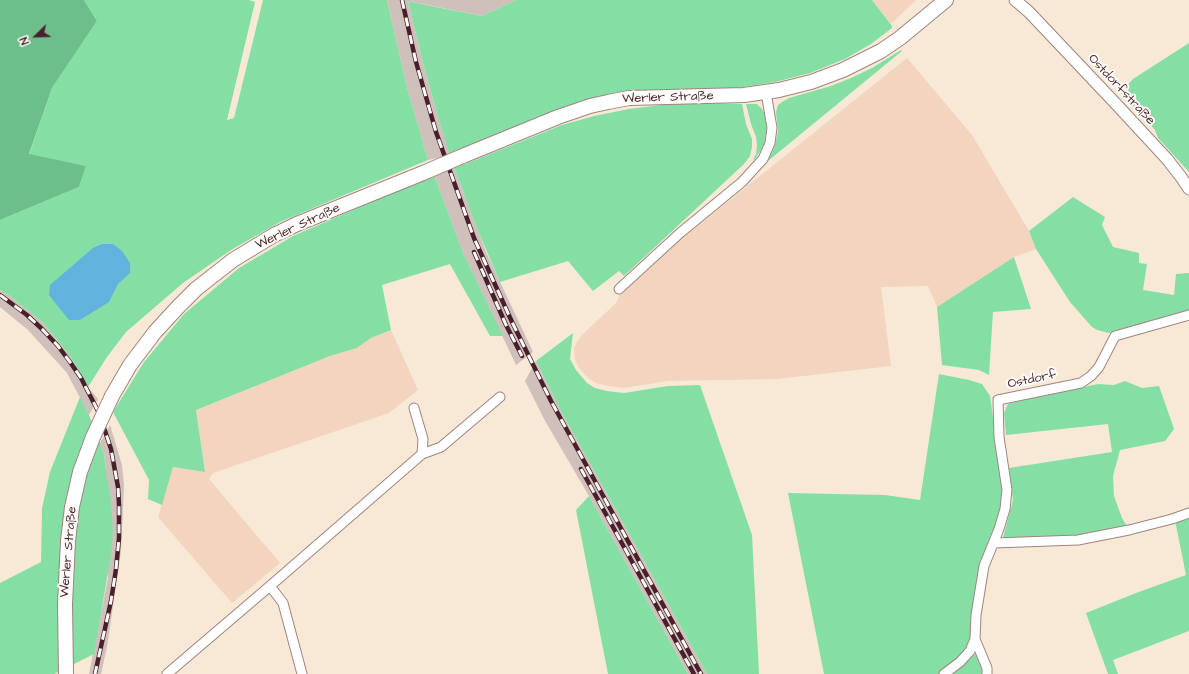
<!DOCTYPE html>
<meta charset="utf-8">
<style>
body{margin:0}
#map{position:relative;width:1189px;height:674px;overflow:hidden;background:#f7e9d5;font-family:"Architects Daughter",sans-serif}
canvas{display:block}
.north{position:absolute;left:16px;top:16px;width:40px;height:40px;-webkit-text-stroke:3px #fdfcf7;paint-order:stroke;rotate:247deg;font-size:11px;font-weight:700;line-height:16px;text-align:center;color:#4a1f2b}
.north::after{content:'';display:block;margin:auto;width:14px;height:18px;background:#4a1f2b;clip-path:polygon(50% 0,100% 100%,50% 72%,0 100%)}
</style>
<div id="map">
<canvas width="1189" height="674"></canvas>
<div class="north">N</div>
</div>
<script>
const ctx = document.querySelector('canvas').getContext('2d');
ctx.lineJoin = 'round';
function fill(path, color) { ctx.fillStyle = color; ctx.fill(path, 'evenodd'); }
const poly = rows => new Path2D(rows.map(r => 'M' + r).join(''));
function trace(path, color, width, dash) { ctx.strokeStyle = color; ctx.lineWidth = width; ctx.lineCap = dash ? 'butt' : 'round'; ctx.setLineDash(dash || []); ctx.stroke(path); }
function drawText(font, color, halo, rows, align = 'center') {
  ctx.font = font + ' "Architects Daughter",sans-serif'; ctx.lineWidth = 4; ctx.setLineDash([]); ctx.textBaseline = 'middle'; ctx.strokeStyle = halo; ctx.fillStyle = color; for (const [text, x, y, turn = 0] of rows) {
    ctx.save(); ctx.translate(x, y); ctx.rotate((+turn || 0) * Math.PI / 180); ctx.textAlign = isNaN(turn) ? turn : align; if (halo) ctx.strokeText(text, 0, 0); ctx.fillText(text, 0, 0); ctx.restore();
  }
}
const built = poly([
 [872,0,916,0,891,24],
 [907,58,972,135,1029,231,1036,249,1014,257,937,307,928,286,881,287,891,366,777,379,668,381,624,388,608,386,596,383,588,378,579,368,575,360,574,348,578,340,583,334,616,303,619,297,619,289],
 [391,330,418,390,389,413,213,473,209,479,280,563,232,603,158,517,173,467,205,472,196,410,330,356,357,348,371,338]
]);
const industrial = poly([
 [387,0,516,0,482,16,408,1,423,63,440,124,451,155,428,160,407,87],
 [454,167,486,252,533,352,516,365,464,255,434,175],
 [0,290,10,296,43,323,71,357,88,387,98,399,89,415,67,373,28,330,0,307],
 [536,361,562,413,707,674,688,674,589,496,544,419,525,381],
 [110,425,122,465,124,485,121,551,107,647,101,674,89,674,108,578,106,471,104,454,100,443]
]);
const green = poly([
 [84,0,249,0,255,2,227,120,234,118,263,0,387,0,407,87,428,160,280,222,231,250,183,283,126,332,107,357,88,387,71,357,43,323,10,296,0,290,0,220,79,187,86,166,29,155,52,88,97,21],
 [516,0,872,0,892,26,892,28,871,44,845,59,810,73,775,82,737,88,630,92,462,153,465,164,562,125,594,116,629,109,685,102,742,104,746,124,752,139,752,147,750,156,744,164,624,276,619,271,593,291,568,261,500,282,478,231,454,167,440,124,423,63,408,1,426,5,482,16],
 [1189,43,1189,172,1158,138,1155,130,1121,92,1133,79],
 [901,50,902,51,768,161,775,146,778,131,776,112,778,105,782,102,789,98,831,86,851,78,872,68],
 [746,104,757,104,762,109,765,115,767,126,766,134,764,144,759,153,755,159,753,160,756,154,757,145,756,137,751,124],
 [434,175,464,255,503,336,490,336,450,264,382,285,391,330,371,338,357,348,330,356,196,410,205,472,173,467,162,505,148,499,149,480,113,412,144,362,184,314,239,268,293,236],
 [1073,197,1105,217,1102,225,1113,247,1139,253,1139,263,1147,264,1143,290,1174,295,1176,274,1189,273,1189,310,1109,333,1097,330,1092,327,1070,302,1036,249,1029,231],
 [1014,257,1031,309,993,312,989,375,979,370,942,365,937,307],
 [573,333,570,359,576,370,587,383,595,388,607,391,624,393,668,386,700,385,752,535,759,674,707,674,562,413,536,361],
 [939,374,969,380,982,384,990,396,1003,490,1002,508,990,541,972,638,969,647,955,662,939,674,824,674,788,493,885,495,920,500],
 [1125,381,1142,388,1159,386,1174,429,1165,441,1120,450,1113,476,1114,496,1122,518,1127,526,1077,537,1003,538,1013,500,1009,468,1112,452,1108,424,1006,435,1004,413,1008,404,1028,399,1098,384,1114,385],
 [80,397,89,415,100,443,104,454,106,471,111,500,113,532,111,555,94,654,54,674,0,674,0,583,41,562,42,508,50,472],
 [589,496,688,674,608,674,576,510],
 [1189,516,1189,631,1113,660,1118,674,1108,674,1086,613,1136,593,1186,575,1175,520],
 [977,653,983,674,950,674]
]);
const forest = poly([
 [0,0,84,0,97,21,52,88,29,154,86,166,79,187,0,220]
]);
const water = poly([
 [102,244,113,244,122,251,130,263,130,273,118,284,109,302,80,320,69,320,49,295,50,285,93,248]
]);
const minor = poly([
 [619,289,680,233,742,182,763,159,770,143,772,128,766,92],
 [414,408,423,439,422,454],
 [994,543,1078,540,1129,530,1172,519,1189,513],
 [270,586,283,603,302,674],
 [167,674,270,586,422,454,441,447,500,397],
 [944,674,960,662,970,651,975,639],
 [987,674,987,668,975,639,976,615,984,566,999,529,1005,509,1007,490,999,437,998,400,1081,383,1091,376,1099,367,1115,336,1189,315]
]);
const tertiary = poly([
 [1015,0,1029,12,1117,105,1167,159,1181,177,1189,189]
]);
const primary = poly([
 [465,155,558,117,590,106,608,102,629,98,744,95,779,90,811,82,843,70,881,51,900,38,946,0],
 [112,396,130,365,155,332,178,307,196,289,233,260,274,235,297,224,423,173],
 [66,674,65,604,68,541,72,507,80,472,93,437]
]);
const rail = poly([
 [402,0,416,62,436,132,474,238,512,322,551,401,701,674],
 [474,252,506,325,522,356],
 [0,295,27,315,42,329,58,346,70,362,81,378,99,413,111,449,118,487,119,505,119,538,116,569,111,601,95,674],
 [581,469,694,674]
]);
const primaryBridge = poly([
 [423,173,465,155],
 [93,437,112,396]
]);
const streetNames = [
 ["Ostdorfstraße",1121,90,47],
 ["Werler Straße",668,98,-2],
 ["Werler Straße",298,227,-25],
 ["Ostdorf",1032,380,-12],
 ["Werler Straße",69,552,-85]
];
fill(built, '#f3d4bf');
fill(industrial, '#cfc0bb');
fill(green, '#85dfa4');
fill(forest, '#6cbe8a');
fill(water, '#61b3dd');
trace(minor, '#a08480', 11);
trace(tertiary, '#a08480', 13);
trace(primary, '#a08480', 16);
trace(minor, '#fff', 9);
trace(tertiary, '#fff', 11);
trace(primary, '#fff', 14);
trace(rail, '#4a1f2b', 4.5);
trace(rail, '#fdfcf7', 3, [9]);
trace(primaryBridge, '#a08480', 16, []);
trace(primaryBridge, '#fff', 14);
drawText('13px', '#4a1f2b', '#fdfcf7', streetNames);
</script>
